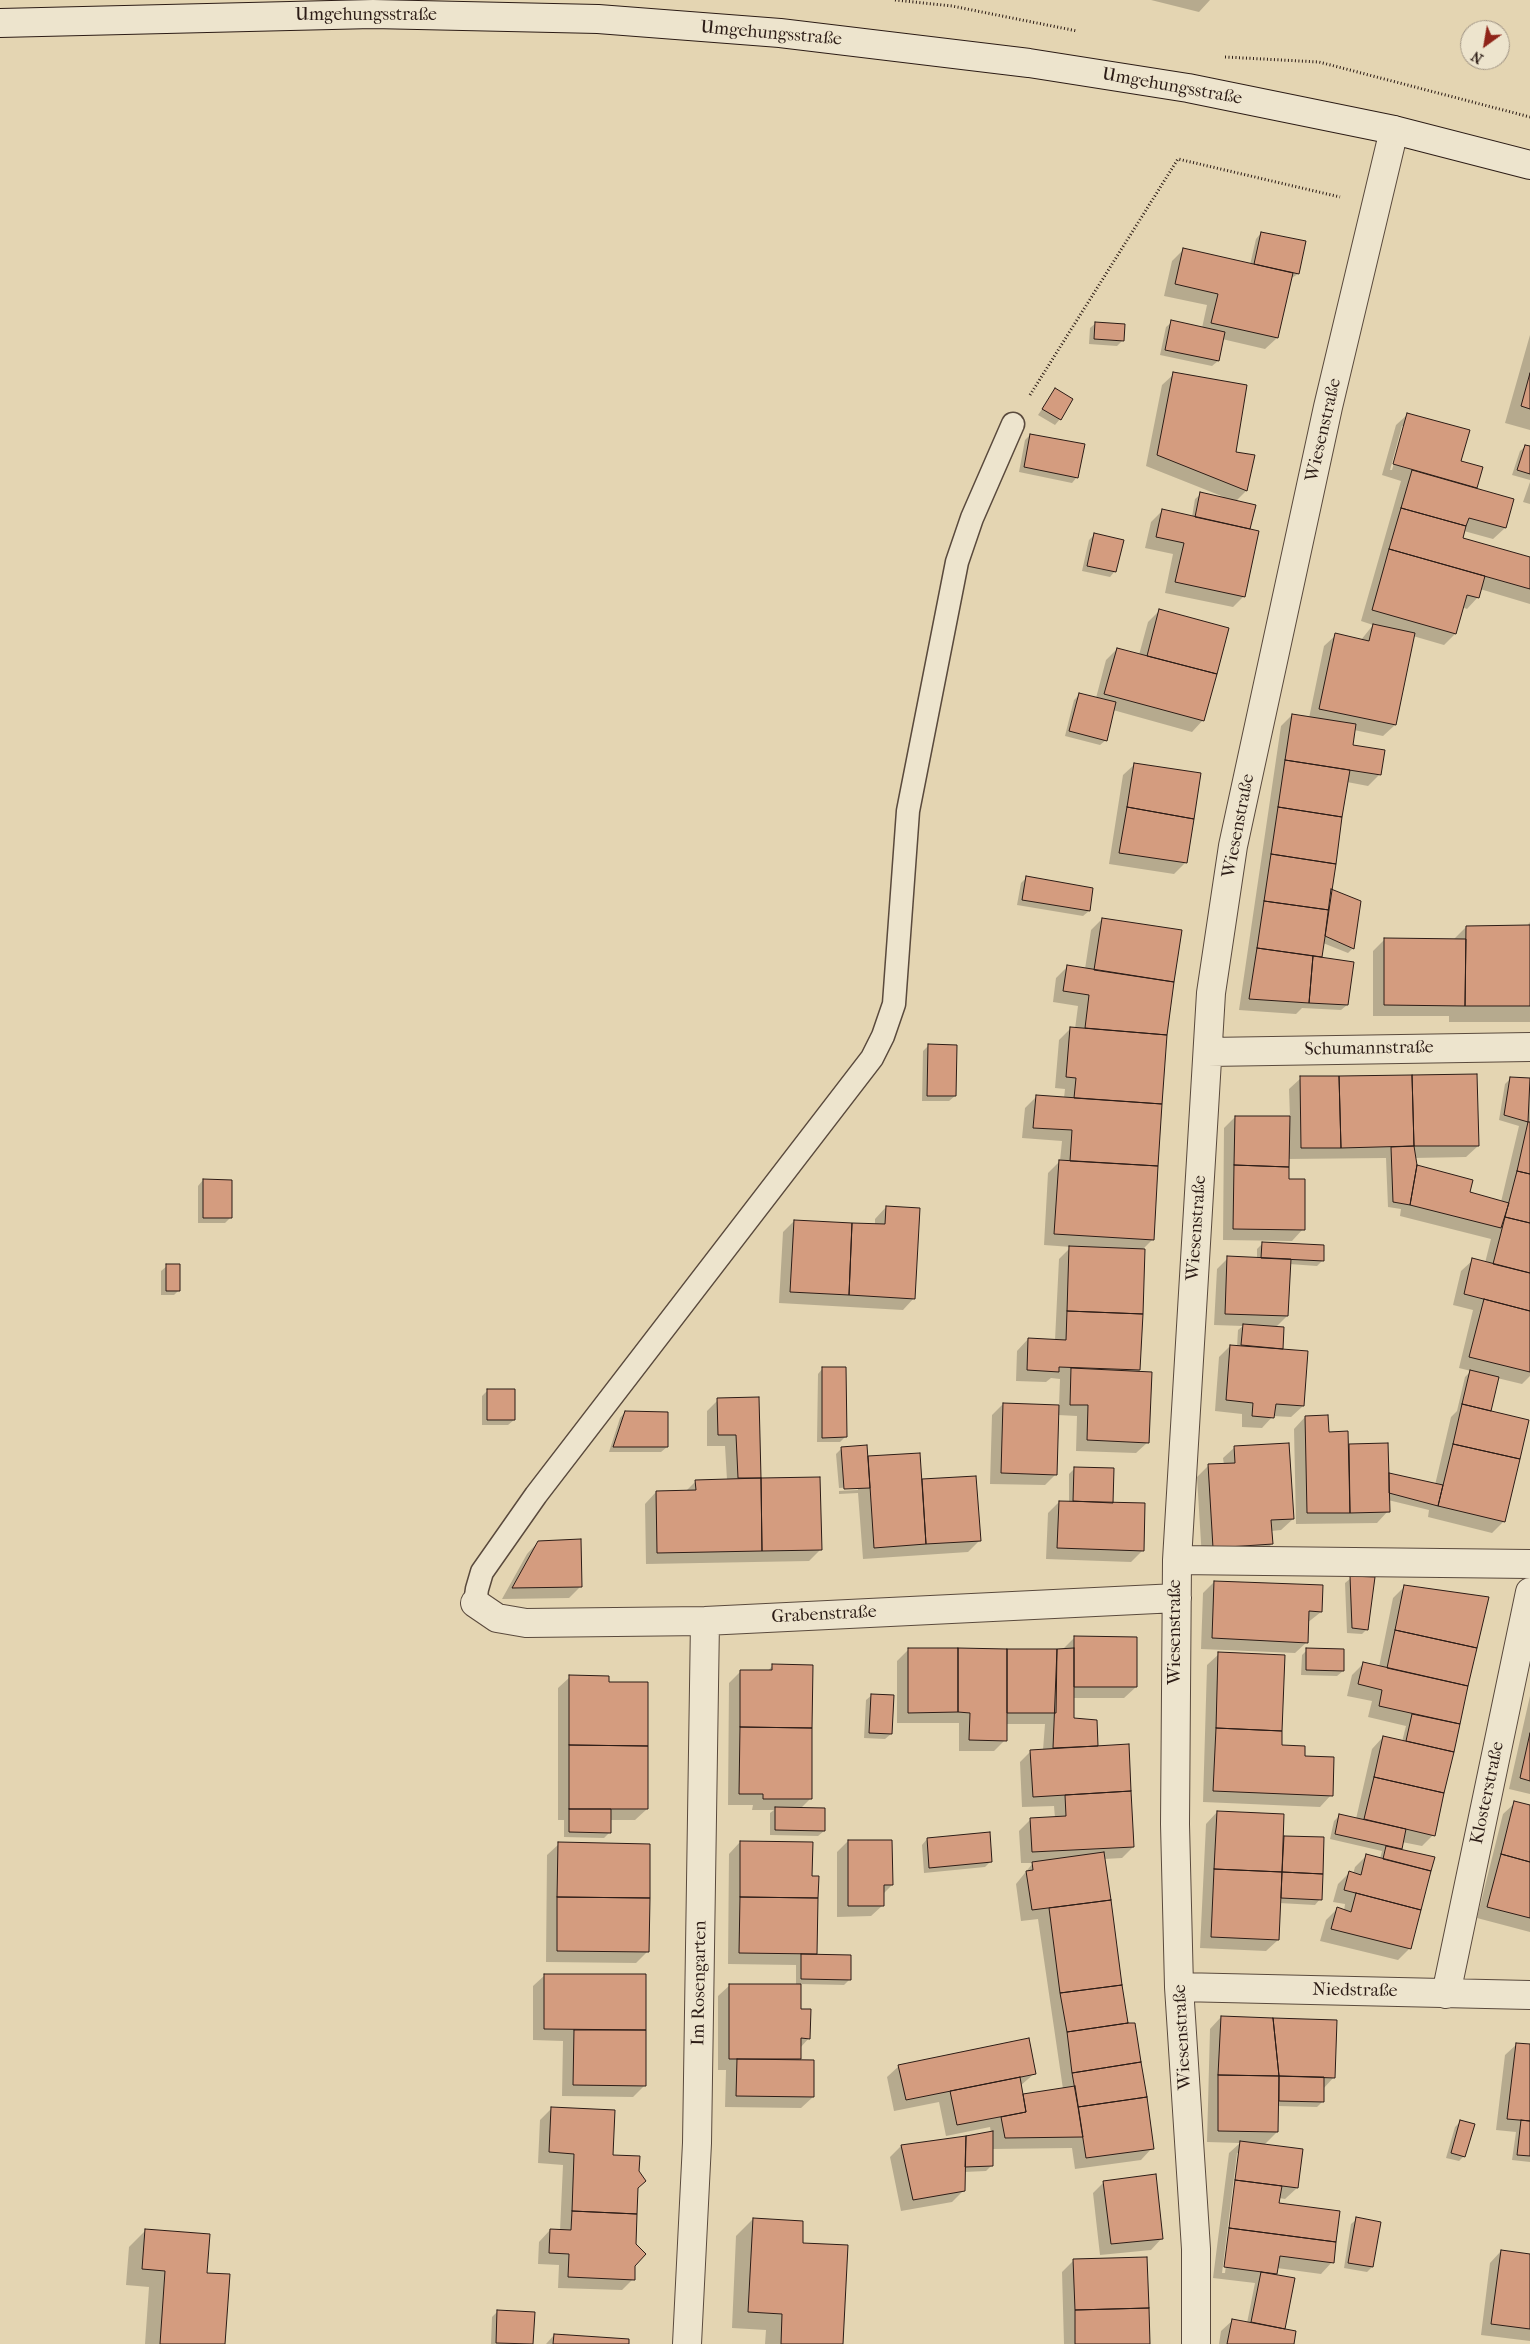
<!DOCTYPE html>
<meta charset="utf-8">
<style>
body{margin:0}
#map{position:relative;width:1530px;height:2344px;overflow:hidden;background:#e4d5b2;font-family:"IM FELL French Canon",serif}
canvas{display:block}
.north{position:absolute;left:1460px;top:20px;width:50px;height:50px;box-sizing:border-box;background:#ede4cd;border:1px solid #a09484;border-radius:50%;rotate:212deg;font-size:14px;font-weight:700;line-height:20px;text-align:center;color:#2c1c16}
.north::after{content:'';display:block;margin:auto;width:18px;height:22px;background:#8f2418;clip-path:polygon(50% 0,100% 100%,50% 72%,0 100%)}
</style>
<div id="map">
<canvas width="1530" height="2344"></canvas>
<div class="north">N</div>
</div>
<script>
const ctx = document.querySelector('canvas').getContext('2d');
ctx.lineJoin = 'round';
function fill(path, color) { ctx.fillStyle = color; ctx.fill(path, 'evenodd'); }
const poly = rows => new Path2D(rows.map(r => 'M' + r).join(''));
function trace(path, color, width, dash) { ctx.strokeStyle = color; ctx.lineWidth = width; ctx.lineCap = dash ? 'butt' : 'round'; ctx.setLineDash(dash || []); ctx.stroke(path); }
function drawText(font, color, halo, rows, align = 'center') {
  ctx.font = font + ' "IM FELL French Canon",serif'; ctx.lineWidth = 4.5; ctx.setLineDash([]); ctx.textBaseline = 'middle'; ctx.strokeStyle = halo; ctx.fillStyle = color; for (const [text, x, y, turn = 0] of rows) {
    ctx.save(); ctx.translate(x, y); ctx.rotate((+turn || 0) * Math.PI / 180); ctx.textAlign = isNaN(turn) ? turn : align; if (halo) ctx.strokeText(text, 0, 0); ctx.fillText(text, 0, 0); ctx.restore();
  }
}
const shadow = poly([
 [1151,0,1210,0,1199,12],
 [1261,233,1298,274,1290,279,1277,338,1265,349,1222,339,1218,361,1212,366,1160,355,1166,327,1172,322,1202,328,1207,305,1164,296,1172,261,1183,250,1250,265,1256,239],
 [1096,323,1122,341,1117,346,1089,344,1090,328],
 [1530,335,1530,430,1505,423],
 [1174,374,1234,453,1254,456,1246,491,1235,502,1249,530,1244,596,1233,607,1165,593,1173,554,1145,548,1151,522,1162,511,1192,517,1195,499,1201,494,1224,497,1146,466,1162,385],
 [1055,390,1060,419,1055,425,1038,415],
 [1408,414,1460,462,1482,468,1476,489,1505,528,1493,539,1464,531,1461,538,1530,558,1530,604,1480,589,1478,597,1467,609,1462,607,1455,634,1444,645,1413,636,1395,725,1383,736,1354,730,1352,746,1380,774,1368,786,1347,782,1331,890,1353,948,1348,953,1323,943,1319,958,1347,1005,1341,1010,1302,1008,1296,1014,1239,1010,1281,726,1292,715,1309,718,1324,646,1336,635,1361,640,1373,625,1361,621,1401,481,1382,475,1396,425],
 [1402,426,1405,426,1392,470,1390,470],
 [1030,435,1077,477,1072,483,1019,472,1025,440],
 [1526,446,1530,447,1530,480,1512,475,1520,451],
 [1530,482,1530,504,1523,502],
 [1095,534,1115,571,1110,577,1082,571,1089,540],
 [1159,611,1203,720,1192,732,1113,710,1106,740,1100,745,1065,736,1074,700,1080,694,1096,698,1106,660,1117,649,1139,655,1148,622],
 [1135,764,1200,774,1185,863,1174,874,1109,864,1123,775],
 [1026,878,1089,911,1083,916,1017,905,1021,883],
 [1102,919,1181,931,1166,1036,1153,1239,1142,1250,1139,1372,1148,1442,1136,1453,1076,1451,1077,1416,1058,1415,1056,1474,1045,1485,990,1484,992,1415,1003,1404,1059,1406,1060,1379,1051,1378,1046,1382,1016,1381,1017,1351,1028,1339,1055,1340,1059,1259,1071,1247,1044,1245,1048,1173,1060,1161,1062,1141,1022,1138,1025,1108,1036,1097,1064,1098,1065,1089,1055,1088,1059,1040,1070,1029,1075,1029,1078,1006,1053,1002,1056,978,1068,966,1085,969,1091,930],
 [1530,922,1530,1022,1449,1022,1449,1016,1373,1016,1373,951,1384,940,1453,940,1466,927,1526,927],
 [928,1046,955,1096,949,1101,922,1101,923,1051],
 [1301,1078,1478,1146,1466,1157,1414,1158,1415,1166,1468,1193,1501,1202,1519,1126,1499,1120,1505,1084,1511,1078,1530,1079,1530,1376,1522,1384,1497,1378,1490,1410,1504,1521,1492,1533,1428,1517,1429,1510,1388,1500,1388,1511,1377,1523,1296,1524,1294,1429,1305,1417,1347,1445,1387,1444,1387,1476,1389,1474,1435,1485,1451,1417,1457,1411,1465,1377,1471,1371,1459,1368,1473,1310,1453,1305,1461,1271,1473,1260,1485,1263,1491,1239,1400,1216,1401,1209,1388,1207,1386,1158,1288,1159,1288,1180,1303,1229,1292,1241,1223,1240,1224,1128,1235,1117,1290,1118,1289,1089],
 [203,1180,231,1217,225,1223,198,1223,198,1186],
 [886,1207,914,1298,903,1310,779,1303,783,1232,794,1221,875,1225,875,1219],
 [1262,1244,1323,1260,1317,1266,1289,1264,1287,1316,1276,1327,1283,1328,1281,1350,1306,1352,1303,1406,1291,1417,1273,1416,1262,1428,1242,1427,1242,1414,1215,1411,1219,1357,1230,1346,1237,1347,1238,1330,1243,1326,1214,1325,1217,1269,1228,1258,1257,1259,1257,1249],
 [167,1266,179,1290,174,1295,161,1295,161,1271],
 [823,1368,845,1437,840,1442,817,1442,818,1374],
 [488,1390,514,1420,508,1425,482,1425,482,1396],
 [758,1398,760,1479,820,1550,809,1561,646,1564,645,1504,656,1492,686,1491,696,1481,727,1480,725,1446,707,1446,707,1411,718,1400],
 [625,1412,667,1447,661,1452,609,1452,620,1418],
 [1235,1447,1293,1519,1281,1530,1271,1531,1272,1544,1260,1555,1202,1559,1197,1477,1208,1466,1224,1465,1223,1458],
 [842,1448,867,1457,919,1454,921,1481,975,1477,980,1540,968,1552,863,1559,858,1493,839,1494,839,1491,858,1490,858,1487,839,1488,836,1454],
 [1075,1468,1111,1504,1144,1505,1142,1551,1131,1562,1046,1559,1048,1513,1059,1502,1069,1502,1069,1474],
 [538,1542,581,1586,569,1598,502,1599,527,1554],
 [1351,1578,1367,1629,1362,1634,1347,1633,1345,1583],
 [1214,1582,1321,1612,1307,1623,1307,1642,1295,1653,1201,1649,1203,1593],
 [1405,1586,1488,1598,1433,1835,1422,1846,1402,1842,1400,1850,1430,1870,1409,1949,1398,1960,1320,1941,1326,1920,1337,1909,1344,1911,1345,1904,1333,1902,1338,1884,1349,1873,1353,1874,1355,1867,1367,1855,1380,1859,1382,1851,1330,1839,1334,1821,1340,1815,1356,1819,1372,1749,1383,1737,1402,1742,1406,1726,1368,1717,1372,1701,1347,1696,1352,1675,1363,1664,1379,1667,1393,1598],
 [1075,1637,1136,1687,1124,1698,1073,1698,1073,1719,1097,1747,1133,1847,1122,1858,1104,1859,1127,2025,1152,2148,1141,2160,1075,2169,1072,2148,992,2149,992,2165,986,2171,964,2172,964,2190,952,2202,901,2211,890,2157,901,2146,991,2133,990,2127,946,2136,939,2102,894,2111,887,2077,899,2066,1035,2073,1020,2086,1022,2096,1063,2089,1038,1919,1021,1921,1016,1884,1033,1863,1021,1863,1019,1831,1031,1819,1055,1818,1054,1806,1022,1807,1020,1762,1031,1751,1043,1750,1045,1724,1006,1724,1005,1740,994,1751,959,1751,959,1723,897,1723,897,1661,909,1649,1057,1650,1063,1649],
 [1307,1650,1343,1671,1337,1676,1301,1675,1302,1655],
 [1219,1654,1280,1746,1304,1757,1331,1795,1320,1807,1203,1802,1207,1665],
 [773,1665,810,1799,801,1808,824,1831,818,1836,770,1835,770,1813,774,1810,752,1810,753,1805,728,1805,729,1683,741,1671,767,1672],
 [570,1677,608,1683,647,1809,635,1820,610,1820,610,1832,604,1838,564,1837,564,1820,558,1820,558,1688],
 [872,1695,891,1734,885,1739,864,1738,866,1700],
 [1530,1696,1530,1794,1509,1789],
 [1515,1803,1530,1806,1530,1932,1477,1918,1503,1814],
 [1217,1812,1282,1839,1284,1837,1320,1899,1315,1905,1279,1903,1278,1940,1266,1951,1200,1948,1206,1824],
 [927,1839,991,1861,985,1867,924,1873,922,1845],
 [848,1841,892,1885,883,1894,883,1905,871,1916,837,1917,837,1852],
 [740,1842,811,1877,817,1877,816,1955,849,1980,844,1985,800,1984,800,2010,809,2038,800,2048,799,2061,813,2097,801,2108,725,2107,726,2070,718,2070,718,1996,730,1985,796,1986,796,1965,728,1964,729,1854],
 [559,1844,647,1952,636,1963,546,1962,547,1855],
 [545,1975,645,1976,645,2085,633,2097,562,2096,563,2041,533,2040,533,1986],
 [1221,2017,1334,2077,1323,2089,1323,2101,1317,2107,1277,2106,1277,2132,1264,2145,1297,2188,1285,2199,1279,2198,1278,2204,1332,2262,1321,2274,1277,2268,1274,2276,1283,2330,1292,2344,1219,2344,1221,2331,1233,2320,1247,2323,1255,2283,1213,2278,1229,2153,1240,2143,1207,2142,1210,2029],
 [1237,2153,1240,2153,1225,2273,1222,2273],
 [1517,2044,1530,2046,1530,2162,1512,2160,1516,2132,1496,2130,1505,2055],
 [552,2108,612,2156,637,2188,633,2279,622,2290,558,2288,559,2265,538,2264,539,2242,550,2230,560,2231,563,2165,538,2163,540,2120],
 [1461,2121,1464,2156,1459,2161,1446,2158,1455,2127],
 [1104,2182,1162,2238,1151,2250,1100,2255,1093,2193],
 [753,2219,801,2244,842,2344,765,2344,766,2330,732,2328,736,2236],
 [1357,2219,1372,2267,1367,2272,1344,2268,1351,2224],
 [146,2230,206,2274,223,2344,145,2344,149,2287,126,2285,129,2247],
 [1501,2251,1530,2255,1530,2341,1481,2335,1490,2263],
 [1074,2260,1148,2344,1064,2344,1062,2272],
 [498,2311,533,2313,532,2344,491,2344,492,2317],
 [554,2335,627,2344,546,2344]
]);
const building = poly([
 [1261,232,1306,241,1299,274,1254,264,1261,232],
 [1183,248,1293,273,1278,338,1211,323,1218,294,1175,284,1183,248],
 [1171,320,1225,332,1219,361,1165,350,1171,320],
 [1095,322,1125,324,1124,341,1094,339,1095,322],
 [1173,372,1247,385,1236,452,1255,455,1247,491,1157,455,1173,372],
 [1530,373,1530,409,1521,406,1530,373],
 [1055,388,1073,399,1061,420,1042,409,1055,388],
 [1407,413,1470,430,1461,461,1483,467,1477,488,1393,464,1407,413],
 [1030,434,1085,444,1078,478,1024,467,1030,434],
 [1525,445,1530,446,1530,474,1517,470,1525,445],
 [1412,470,1514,499,1506,528,1469,518,1466,526,1401,508,1412,470],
 [1200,492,1256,505,1250,529,1195,517,1200,492],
 [1401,508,1466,526,1463,538,1530,557,1530,589,1389,549,1401,508],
 [1162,509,1259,531,1245,597,1175,582,1184,543,1156,537,1162,509],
 [1094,533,1124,540,1116,572,1087,566,1094,533],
 [1389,549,1485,576,1479,598,1467,595,1456,634,1372,610,1389,549],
 [1159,609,1229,628,1217,674,1147,656,1159,609],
 [1373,624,1415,633,1396,725,1319,709,1335,633,1369,641,1373,624],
 [1117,648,1217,674,1204,721,1104,694,1117,648],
 [1079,693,1116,702,1107,741,1069,731,1079,693],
 [1292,714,1356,724,1353,745,1385,750,1381,775,1285,760,1292,714],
 [1285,760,1350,770,1342,817,1278,807,1285,760],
 [1134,763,1201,773,1194,819,1127,807,1134,763],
 [1127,807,1194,819,1187,863,1119,853,1127,807],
 [1278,807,1342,817,1336,864,1271,854,1278,807],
 [1271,854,1336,864,1329,910,1264,901,1271,854],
 [1026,876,1093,888,1090,911,1022,900,1026,876],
 [1331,889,1361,901,1354,949,1325,936,1331,889],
 [1264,901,1329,910,1322,957,1257,948,1264,901],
 [1102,918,1182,930,1174,982,1094,970,1102,918],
 [1530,925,1530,1006,1465,1006,1466,926,1530,925],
 [1384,938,1466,939,1465,1006,1384,1005,1384,938],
 [1257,948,1313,956,1309,1003,1249,999,1257,948],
 [1313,956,1354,962,1348,1005,1309,1003,1313,956],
 [1067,965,1174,982,1167,1035,1085,1028,1089,995,1063,991,1067,965],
 [1070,1027,1167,1035,1162,1104,1074,1098,1076,1078,1066,1077,1070,1027],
 [928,1044,957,1045,956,1096,927,1096,928,1044],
 [1477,1074,1479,1146,1414,1146,1412,1075,1477,1074],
 [1412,1075,1414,1146,1341,1148,1339,1076,1412,1075],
 [1300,1076,1339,1076,1341,1148,1301,1148,1300,1076],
 [1510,1077,1530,1078,1528,1122,1504,1115,1510,1077],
 [1036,1095,1162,1104,1158,1166,1070,1161,1072,1130,1033,1128,1036,1095],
 [1235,1116,1290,1116,1289,1167,1234,1165,1235,1116],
 [1528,1122,1530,1122,1530,1174,1517,1171,1528,1122],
 [1414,1146,1417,1165,1410,1205,1393,1202,1391,1147,1414,1146],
 [1059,1160,1158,1166,1154,1240,1054,1234,1059,1160],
 [1234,1165,1289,1167,1289,1179,1305,1179,1305,1230,1233,1229,1234,1165],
 [1417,1165,1473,1180,1470,1192,1509,1203,1501,1228,1410,1205,1417,1165],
 [1517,1171,1530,1174,1530,1223,1505,1217,1517,1171],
 [203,1179,232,1180,232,1218,203,1218,203,1179],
 [886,1206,920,1208,915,1299,849,1295,852,1223,885,1224,886,1206],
 [1505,1217,1530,1223,1530,1273,1493,1264,1505,1217],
 [794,1220,852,1223,849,1295,790,1292,794,1220],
 [1262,1242,1324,1245,1324,1261,1261,1258,1262,1242],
 [1069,1246,1145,1249,1143,1314,1067,1311,1069,1246],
 [1227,1256,1291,1259,1288,1316,1225,1314,1227,1256],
 [1472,1258,1530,1273,1530,1311,1464,1294,1472,1258],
 [166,1264,180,1264,180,1291,166,1291,166,1264],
 [1484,1299,1530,1311,1530,1372,1469,1357,1484,1299],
 [1067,1311,1143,1314,1140,1370,1059,1367,1059,1372,1027,1370,1028,1338,1066,1340,1067,1311],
 [1243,1324,1284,1327,1283,1349,1241,1345,1243,1324],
 [1230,1345,1308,1351,1304,1406,1276,1404,1274,1418,1252,1416,1253,1403,1226,1400,1230,1345],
 [822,1367,846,1367,847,1437,822,1438,822,1367],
 [1071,1368,1152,1372,1149,1443,1087,1440,1088,1405,1070,1405,1071,1368],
 [1470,1370,1499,1377,1491,1411,1462,1404,1470,1370],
 [487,1389,515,1389,515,1420,487,1420,487,1389],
 [759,1397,761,1478,738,1478,736,1435,718,1435,717,1398,759,1397],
 [1003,1403,1059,1405,1057,1475,1001,1473,1003,1403],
 [1462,1404,1529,1420,1520,1459,1453,1444,1462,1404],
 [625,1411,668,1412,668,1447,613,1447,625,1411],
 [1328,1415,1329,1432,1348,1431,1350,1513,1307,1513,1305,1416,1328,1415],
 [1289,1443,1294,1519,1271,1520,1273,1544,1213,1548,1208,1464,1235,1463,1234,1446,1289,1443],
 [1388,1443,1390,1512,1350,1513,1349,1444,1388,1443],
 [1453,1444,1520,1459,1505,1522,1438,1506,1453,1444],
 [867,1445,870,1488,844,1489,841,1447,867,1445],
 [920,1453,926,1544,874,1548,868,1456,920,1453],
 [1074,1467,1114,1468,1113,1503,1073,1501,1074,1467],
 [1389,1473,1443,1485,1438,1506,1389,1493,1389,1473],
 [976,1476,981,1541,926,1544,922,1479,976,1476],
 [820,1477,822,1550,762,1551,761,1478,820,1477],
 [761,1478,762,1551,657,1553,656,1491,696,1490,695,1480,761,1478],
 [1059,1501,1145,1503,1144,1551,1057,1548,1059,1501],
 [581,1539,582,1587,512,1588,538,1541,581,1539],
 [1350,1576,1375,1577,1368,1630,1352,1628,1350,1576],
 [1214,1581,1323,1585,1322,1612,1309,1611,1308,1643,1212,1638,1214,1581],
 [1404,1585,1489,1597,1477,1648,1395,1630,1404,1585],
 [1395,1630,1477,1648,1468,1686,1387,1668,1395,1630],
 [1074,1636,1137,1637,1137,1687,1074,1687,1074,1636],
 [908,1648,958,1648,958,1712,908,1713,908,1648],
 [958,1648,1007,1649,1007,1741,969,1740,970,1713,958,1712,958,1648],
 [1074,1648,1074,1718,1097,1720,1098,1746,1053,1748,1057,1649,1074,1648],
 [1306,1648,1344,1649,1344,1671,1306,1670,1306,1648],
 [1007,1649,1057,1649,1056,1713,1007,1713,1007,1649],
 [1218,1652,1285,1655,1282,1731,1216,1728,1218,1652],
 [1363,1662,1468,1686,1460,1724,1379,1706,1382,1690,1358,1684,1363,1662],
 [772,1664,813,1665,812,1728,740,1727,740,1670,772,1670,772,1664],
 [569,1675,609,1676,609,1682,648,1682,648,1746,569,1745,569,1675],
 [871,1694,894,1695,892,1734,869,1733,871,1694],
 [1412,1714,1460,1724,1454,1752,1406,1741,1412,1714],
 [740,1727,812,1728,812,1799,763,1799,763,1794,739,1794,740,1727],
 [1216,1728,1282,1731,1282,1745,1305,1746,1305,1756,1334,1757,1333,1796,1213,1791,1216,1728],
 [1530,1733,1530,1781,1520,1778,1530,1733],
 [1383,1736,1454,1752,1444,1793,1374,1777,1383,1736],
 [1129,1744,1131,1791,1033,1797,1030,1750,1129,1744],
 [569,1745,648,1746,648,1809,569,1809,569,1745],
 [1374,1777,1444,1793,1435,1836,1364,1819,1374,1777],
 [1131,1791,1134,1847,1032,1852,1030,1818,1066,1816,1065,1795,1131,1791],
 [1514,1801,1530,1805,1530,1862,1501,1854,1514,1801],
 [775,1807,825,1808,825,1831,775,1830,775,1807],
 [569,1809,611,1809,611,1833,569,1832,569,1809],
 [1217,1811,1284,1814,1282,1872,1214,1869,1217,1811],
 [1339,1814,1406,1829,1402,1849,1335,1834,1339,1814],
 [990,1832,992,1862,929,1868,927,1838,990,1832],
 [1284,1836,1324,1837,1323,1874,1282,1872,1284,1836],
 [848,1840,892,1840,893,1885,884,1885,884,1906,848,1906,848,1840],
 [740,1841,813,1842,812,1876,819,1876,818,1898,740,1897,740,1841],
 [558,1842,650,1844,650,1898,557,1897,558,1842],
 [1386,1846,1435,1857,1431,1871,1383,1859,1386,1846],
 [1104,1852,1111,1900,1032,1910,1026,1871,1033,1870,1032,1862,1104,1852],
 [1366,1854,1431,1871,1421,1910,1344,1890,1349,1871,1361,1875,1366,1854],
 [1501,1854,1530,1862,1530,1918,1487,1907,1501,1854],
 [1214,1869,1282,1872,1279,1940,1211,1937,1214,1869],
 [1282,1872,1323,1874,1322,1900,1281,1898,1282,1872],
 [1356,1893,1421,1910,1411,1949,1331,1929,1337,1907,1351,1912,1356,1893],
 [557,1897,650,1898,649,1952,557,1951,557,1897],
 [740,1897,818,1898,817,1954,739,1953,740,1897],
 [1111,1900,1122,1985,1060,1993,1049,1908,1111,1900],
 [801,1954,851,1955,851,1980,801,1979,801,1954],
 [544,1974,646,1974,646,2030,544,2029,544,1974],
 [729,1984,801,1984,801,2009,811,2009,810,2039,801,2038,801,2059,729,2059,729,1984],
 [1122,1985,1128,2023,1067,2032,1060,1993,1122,1985],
 [1221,2016,1273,2018,1279,2076,1218,2075,1221,2016],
 [1273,2018,1337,2020,1335,2078,1279,2076,1273,2018],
 [1128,2023,1135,2023,1141,2062,1072,2073,1067,2032,1128,2023],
 [574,2030,646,2030,646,2086,573,2085,574,2030],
 [1029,2038,1036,2074,906,2100,898,2065,1029,2038],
 [1516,2043,1530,2044,1530,2121,1507,2119,1516,2043],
 [737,2059,814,2060,814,2097,736,2096,737,2059],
 [1141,2062,1147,2097,1078,2107,1072,2073,1141,2062],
 [1218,2075,1279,2076,1278,2132,1218,2131,1218,2075],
 [1279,2076,1324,2077,1324,2102,1279,2101,1279,2076],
 [1020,2077,1026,2112,957,2125,950,2091,1020,2077],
 [1075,2086,1083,2137,1005,2138,1001,2117,1026,2112,1023,2094,1075,2086],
 [1147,2097,1154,2149,1086,2158,1078,2107,1147,2097],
 [551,2107,615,2110,613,2155,640,2156,639,2171,646,2181,638,2188,637,2214,572,2211,574,2154,549,2152,551,2107],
 [1460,2120,1475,2124,1465,2157,1451,2153,1460,2120],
 [1521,2120,1530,2121,1530,2156,1517,2155,1521,2120],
 [993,2131,993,2166,965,2167,966,2136,993,2131],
 [966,2136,965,2191,913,2200,901,2145,966,2136],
 [1240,2141,1303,2149,1298,2188,1235,2180,1240,2141],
 [1156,2174,1163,2239,1111,2244,1103,2181,1156,2174],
 [1235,2180,1282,2186,1279,2203,1340,2211,1336,2242,1229,2228,1235,2180],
 [572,2211,637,2214,636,2244,646,2254,635,2266,635,2280,568,2277,569,2254,549,2253,550,2229,571,2230,572,2211],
 [1356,2217,1381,2222,1373,2267,1348,2263,1356,2217],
 [753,2218,803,2221,803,2243,848,2245,843,2344,781,2344,782,2314,748,2312,753,2218],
 [1229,2228,1336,2242,1334,2263,1280,2256,1277,2274,1224,2267,1229,2228],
 [145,2229,210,2234,207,2273,230,2274,225,2344,160,2344,165,2271,142,2269,145,2229],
 [1501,2250,1530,2254,1530,2329,1491,2324,1501,2250],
 [1147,2257,1149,2308,1075,2310,1073,2259,1147,2257],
 [1261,2272,1295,2278,1285,2329,1251,2322,1261,2272],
 [1149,2308,1150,2344,1075,2344,1075,2310,1149,2308],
 [497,2310,535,2312,533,2344,496,2343,497,2310],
 [1232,2319,1296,2331,1294,2344,1227,2344,1232,2319],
 [554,2334,629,2339,629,2344,553,2344,554,2334]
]);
const path = poly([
 [895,0,952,6,1077,31],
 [1225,57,1319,62,1530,117],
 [1030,395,1178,159,1340,197]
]);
const lane = poly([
 [475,1603,477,1589,482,1572,536,1495,872,1058,883,1036,894,1004,908,811,957,562,972,518,1013,424]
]);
const street = poly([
 [1208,1052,1530,1047],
 [1177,1560,1530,1564],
 [475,1603,497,1618,526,1623,705,1621,1177,1598],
 [1179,1987,1530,1995],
 [1446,1994,1530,1592],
 [687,2344,697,2143,705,1621],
 [1196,2344,1196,2249,1179,1987,1175,1824,1177,1560,1211,993,1233,846,1328,407,1394,130]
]);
const secondary = poly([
 [0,23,373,14,598,19,780,33,1029,63,1188,88,1394,130,1530,165]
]);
const streetNames = [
 ["Umgehungsstraße",366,16],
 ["Umgehungsstraße",771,34,5],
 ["Umgehungsstraße",1172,87,10],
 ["Wiesenstraße",1324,430,-77],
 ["Wiesenstraße",1239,826,-79],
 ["Schumannstraße",1369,1049,-1],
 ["Wiesenstraße",1197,1228,-86],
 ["Grabenstraße",824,1615,-3],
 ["Wiesenstraße",1176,1632,-90],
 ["Klosterstraße",1488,1793,-78],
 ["Im Rosengarten",700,1983,-89],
 ["Niedstraße",1355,1991,1],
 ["Wiesenstraße",1183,2037,-93]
];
fill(shadow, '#0003');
fill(building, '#d49c7f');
trace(building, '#2c1c16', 1);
trace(lane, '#5a4a3d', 25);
trace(street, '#5a4a3d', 30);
trace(secondary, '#2c1c16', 30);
trace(path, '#2c1c16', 3, [1, 2.5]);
trace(lane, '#ede4cd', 22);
trace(street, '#ede4cd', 28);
trace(secondary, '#ede4cd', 28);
drawText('18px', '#2c1c16', '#ede4cd', streetNames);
</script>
